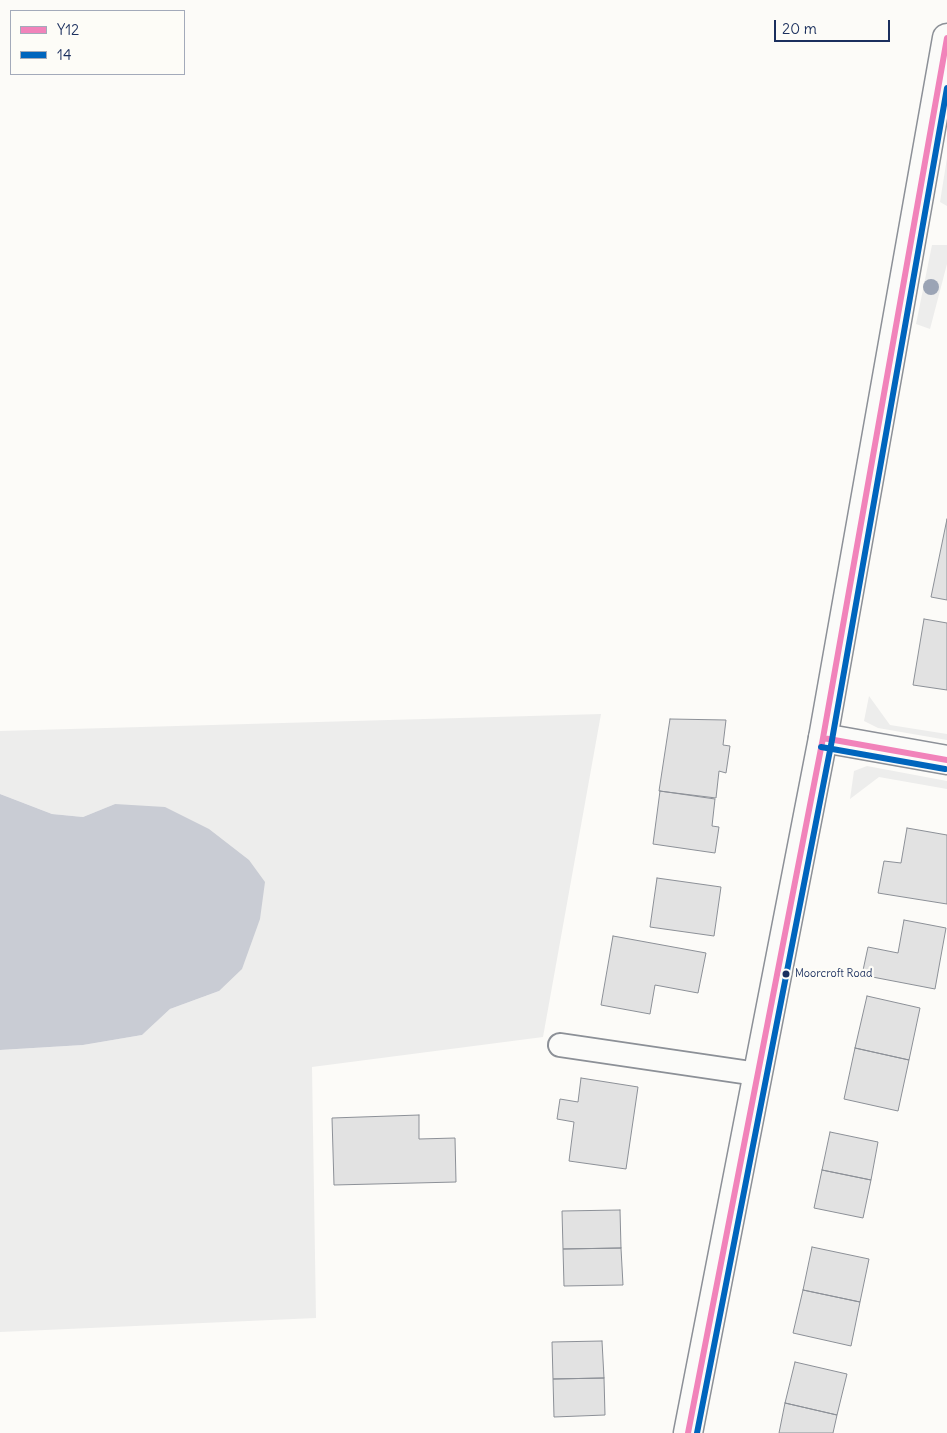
<!DOCTYPE html>
<style>
body{margin:0}
#map{position:relative;width:947px;height:1433px;overflow:hidden;background:#fcfbf8;font-family:Delius,sans-serif}
canvas{display:block}
.legend{position:absolute;left:10px;top:10px;width:175px;height:65px;box-sizing:border-box;background:#fdfcf7;border:1px solid #a3aaba;margin:0;padding:6px 9px;list-style:none;font-size:15px;color:#1b2f5e}
.legend li{display:flex;align-items:center;gap:10px;height:25px}
.legend b{width:25px;border:1px solid #a3aaba}
.scale{position:absolute;left:774px;top:20px;width:116px;height:22px;box-sizing:border-box;border:2px solid #1b2f5e;border-top:0;padding-left:6px;font-size:15px;line-height:18px;white-space:nowrap;color:#1b2f5e;-webkit-text-stroke:4px #fdfcf7;paint-order:stroke}
</style>
<div id="map">
<canvas width="947" height="1433"></canvas>
<ul class="legend">
<li><b style="height:6px;background:#f183ba"></b>Y12</li>
<li><b style="height:6px;background:#0065bd"></b>14</li>
</ul>
<div class="scale">20 m</div>
</div>
<script>
const ctx = document.querySelector('canvas').getContext('2d');
ctx.lineJoin = 'round';
function fill(path, color) { ctx.fillStyle = color; ctx.fill(path, 'evenodd'); }
const poly = rows => new Path2D(rows.map(r => 'M' + r).join(''));
function trace(path, color, width, dash) { ctx.strokeStyle = color; ctx.lineWidth = width; ctx.lineCap = dash ? 'butt' : 'round'; ctx.setLineDash(dash || []); ctx.stroke(path); }
function drawText(font, color, halo, rows, align = 'center') {
  ctx.font = font + ' Delius,sans-serif'; ctx.lineWidth = 4.5; ctx.setLineDash([]); ctx.textBaseline = 'middle'; ctx.strokeStyle = halo; ctx.fillStyle = color; for (const [text, x, y, turn = 0] of rows) {
    ctx.save(); ctx.translate(x, y); ctx.rotate((+turn || 0) * Math.PI / 180); ctx.textAlign = isNaN(turn) ? turn : align; if (halo) ctx.strokeText(text, 0, 0); ctx.fillText(text, 0, 0); ctx.restore();
  }
}
const green = poly([
 [947,158,947,206,940,202],
 [932,245,947,245,947,264,930,329,916,324],
 [869,696,890,725,947,734,947,740,878,728,864,721],
 [601,714,543,1037,312,1067,316,1318,0,1332,0,1050,83,1045,142,1035,170,1009,219,991,115,804,83,817,52,814,0,794,0,731],
 [867,766,947,781,947,789,879,777,850,799,854,771]
]);
const water = poly([
 [0,794,52,814,83,817,115,804,165,807,209,829,249,860,265,882,260,919,242,969,219,991,170,1009,142,1035,83,1045,0,1050]
]);
const building = poly([
 [947,519,947,600,931,597,947,519],
 [924,619,947,623,947,690,913,685,924,619],
 [670,719,726,720,723,745,730,746,726,773,719,771,716,798,659,791,670,719],
 [660,791,715,799,712,826,719,827,715,853,653,844,660,791],
 [907,828,947,835,947,904,878,893,884,861,901,863,907,828],
 [657,878,721,887,714,936,650,927,657,878],
 [904,920,946,928,935,989,862,975,868,947,898,953,904,920],
 [613,936,706,953,698,993,655,985,650,1014,601,1005,613,936],
 [867,996,920,1008,909,1060,855,1048,867,996],
 [855,1048,909,1060,898,1111,844,1099,855,1048],
 [581,1078,638,1087,626,1169,569,1161,574,1122,557,1119,560,1099,578,1102,581,1078],
 [419,1115,419,1139,455,1138,456,1182,334,1185,332,1118,419,1115],
 [830,1132,878,1142,871,1180,822,1170,830,1132],
 [822,1170,871,1180,863,1218,814,1208,822,1170],
 [620,1210,621,1248,563,1249,562,1211,620,1210],
 [812,1247,869,1259,860,1302,803,1290,812,1247],
 [621,1248,623,1285,564,1286,563,1249,621,1248],
 [803,1290,860,1302,851,1346,793,1333,803,1290],
 [602,1341,604,1378,553,1379,552,1342,602,1341],
 [795,1362,847,1374,837,1415,785,1403,795,1362],
 [604,1378,605,1415,554,1417,553,1379,604,1378],
 [785,1403,837,1415,833,1433,779,1433,785,1403]
]);
const lane = poly([
 [560,1045,757,1074]
]);
const street = poly([
 [823,738,947,760]
]);
const secondary = poly([
 [688,1433,823,738,947,38]
]);
const bus1 = poly([
 [823,738,947,760],
 [688,1433,823,738,947,38]
]);
const bus2 = poly([
 [821,747,945,769],
 [697,1433,832,740,947,88]
]);
const trees = [
 [931,287]
];
const markers = [
 [786,974,4.5,"#1b2f5e"]
];
const busNames = [
 ["Moorcroft Road",795,974]
];
fill(green, '#ededec');
fill(water, '#c9ccd4');
fill(building, '#e2e2e2');
trace(building, '#8c9097', 1);
trace(lane, '#8c9097', 26);
trace(street, '#8c9097', 31);
trace(secondary, '#8c9097', 31);
trace(lane, '#fbfbf9', 22);
trace(street, '#fbfbf9', 28);
trace(secondary, '#fbfbf9', 28);
trace(bus1, '#f183ba', 6);
trace(bus2, '#0065bd', 6);
ctx.fillStyle = '#9ba4b5';
for (const [x, y] of trees) { ctx.beginPath(); ctx.arc(x, y, 8, 0, 2 * Math.PI); ctx.fill(); }
for (const [x, y, r, color] of markers) { const dot = new Path2D(); dot.arc(x, y, r, 0, 2 * Math.PI); ctx.fillStyle = color; ctx.fill(dot); trace(dot, '#fdfcf7', 2); }
drawText('11px', '#1b2f5e', '#fdfcf7', busNames, 'left');
</script>
